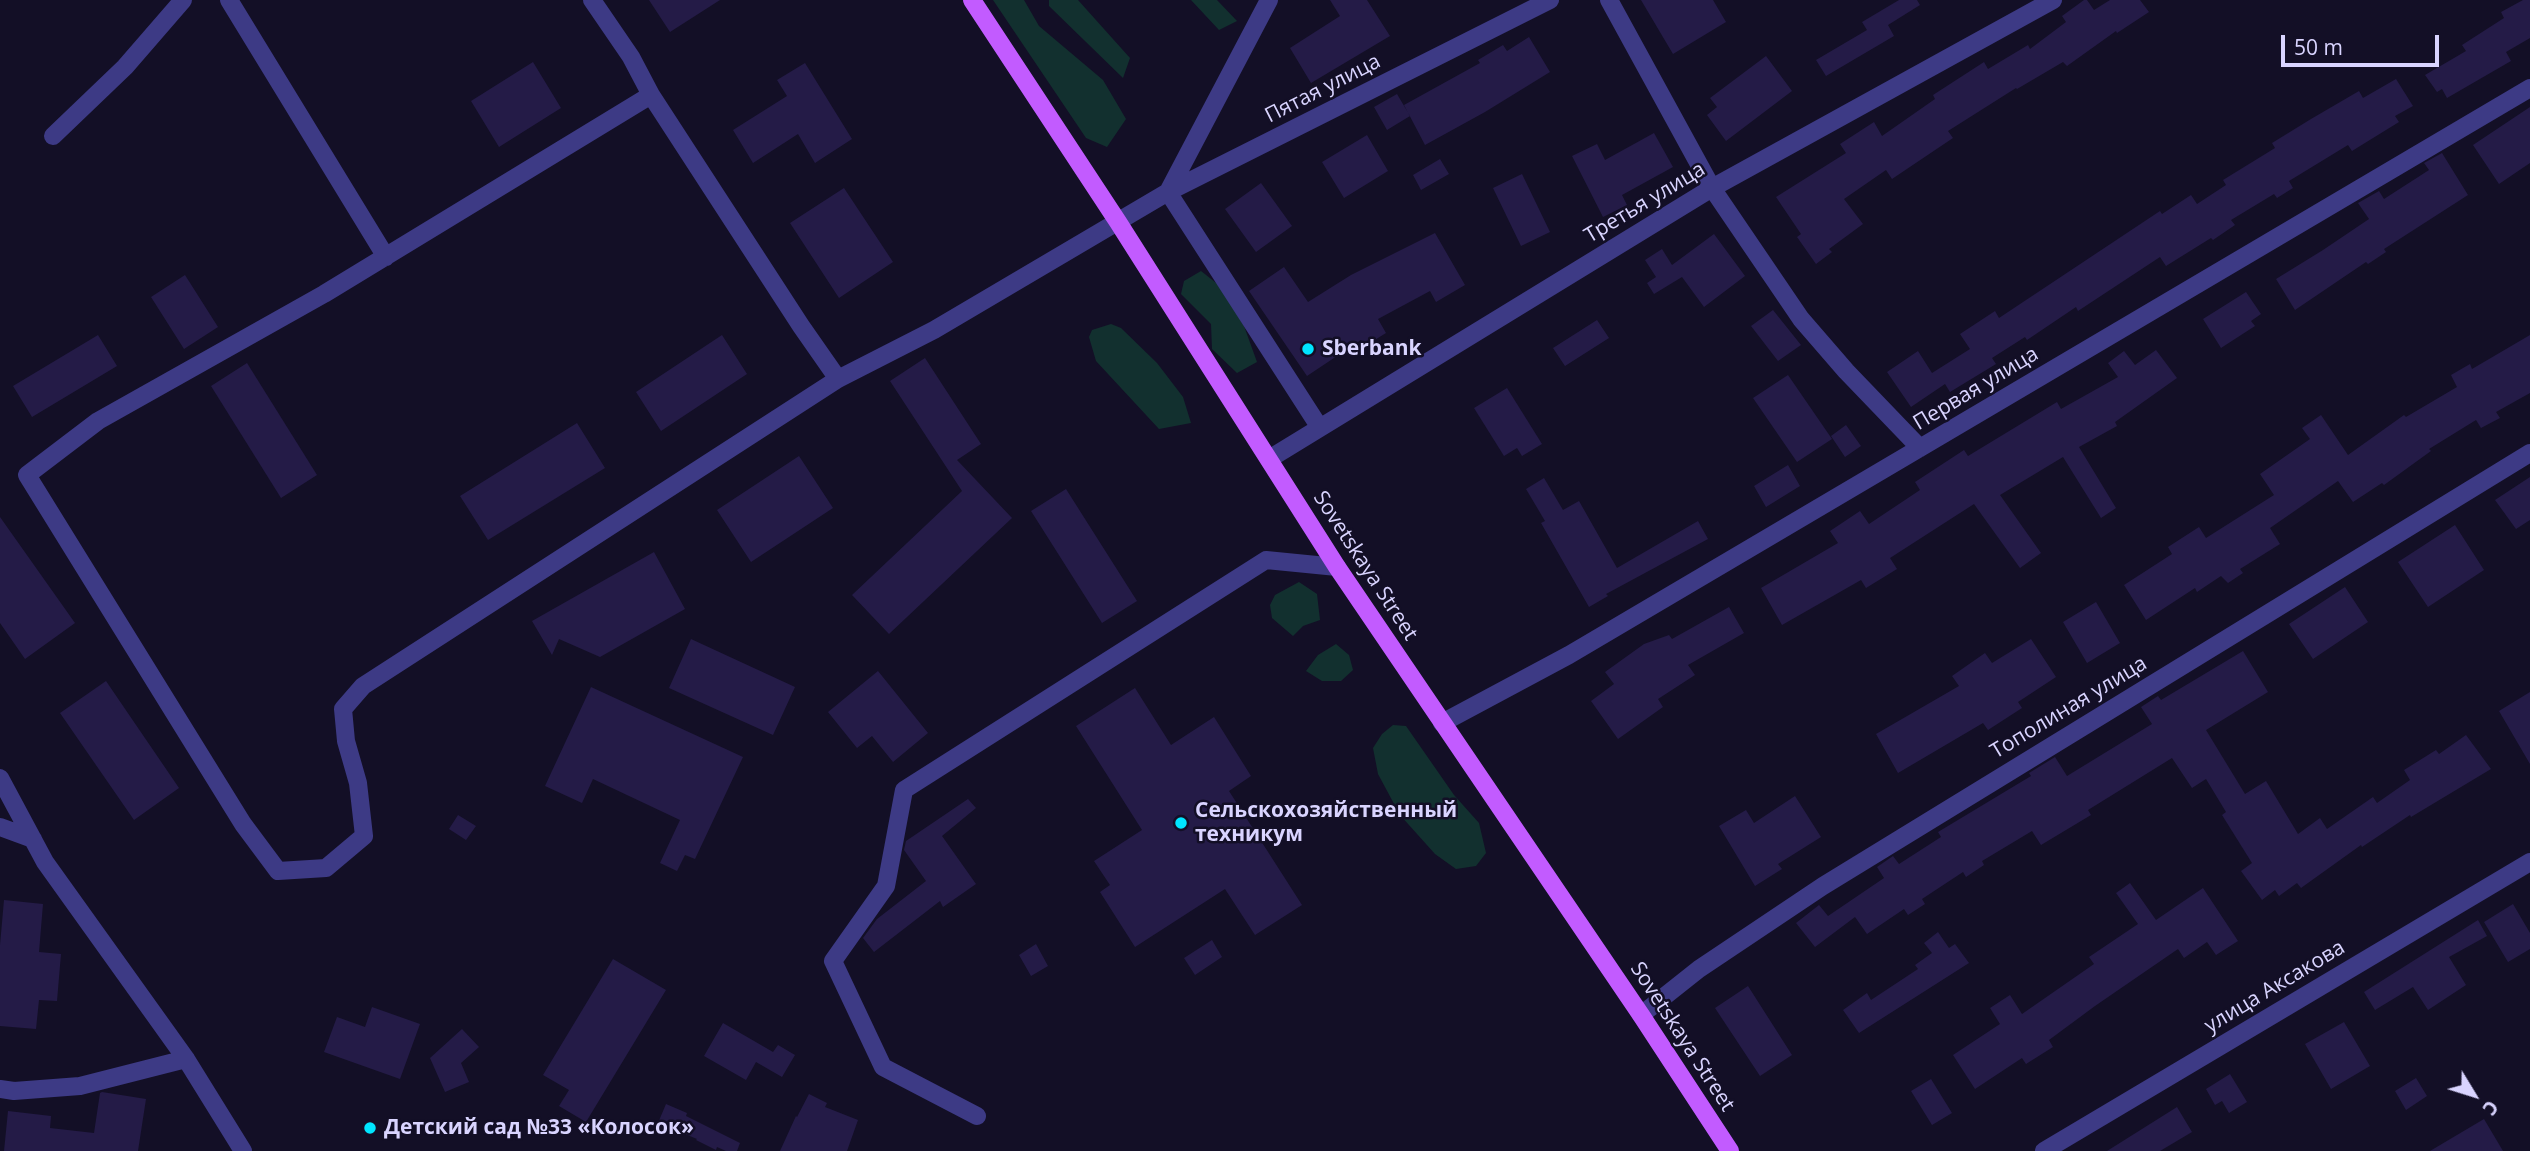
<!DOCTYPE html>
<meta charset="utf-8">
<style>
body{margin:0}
#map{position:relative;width:2530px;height:1151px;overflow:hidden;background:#130f26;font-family:"Open Sans",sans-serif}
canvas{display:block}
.north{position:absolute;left:2439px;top:1060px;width:70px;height:70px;-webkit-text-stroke:5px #130f26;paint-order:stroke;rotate:128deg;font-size:19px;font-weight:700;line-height:28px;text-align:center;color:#d9d4ff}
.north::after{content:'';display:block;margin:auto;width:24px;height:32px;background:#d9d4ff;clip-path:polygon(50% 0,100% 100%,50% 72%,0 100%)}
.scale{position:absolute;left:2281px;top:35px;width:158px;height:32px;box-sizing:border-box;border:4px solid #d9d4ff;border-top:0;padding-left:9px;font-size:21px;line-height:24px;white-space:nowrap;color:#d9d4ff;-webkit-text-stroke:5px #130f26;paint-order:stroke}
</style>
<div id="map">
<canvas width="2530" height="1151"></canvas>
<div class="north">С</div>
<div class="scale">50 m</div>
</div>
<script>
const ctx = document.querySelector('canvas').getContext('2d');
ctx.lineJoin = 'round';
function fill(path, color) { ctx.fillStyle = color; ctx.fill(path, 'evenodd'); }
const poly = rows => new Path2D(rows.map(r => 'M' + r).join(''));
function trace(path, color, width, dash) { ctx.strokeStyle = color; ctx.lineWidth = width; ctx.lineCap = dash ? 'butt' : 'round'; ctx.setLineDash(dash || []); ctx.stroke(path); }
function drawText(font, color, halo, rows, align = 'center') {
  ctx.font = font + ' "Open Sans",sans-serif'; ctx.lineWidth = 5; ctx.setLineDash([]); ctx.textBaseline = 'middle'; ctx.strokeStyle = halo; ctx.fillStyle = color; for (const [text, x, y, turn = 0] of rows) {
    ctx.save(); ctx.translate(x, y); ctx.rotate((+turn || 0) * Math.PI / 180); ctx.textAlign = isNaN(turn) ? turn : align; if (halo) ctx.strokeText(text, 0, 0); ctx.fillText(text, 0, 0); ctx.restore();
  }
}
const green = poly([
 [993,0,1024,0,1039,26,1103,80,1126,119,1107,147,1086,138],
 [1049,0,1078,0,1130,58,1123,78,1049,6],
 [1191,0,1217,0,1237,21,1219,30],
 [1201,271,1220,286,1244,326,1257,362,1237,373,1212,349,1211,324,1181,294,1184,281],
 [1111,324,1121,328,1157,363,1183,397,1191,423,1159,429,1096,361,1089,337,1092,330],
 [1299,582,1317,594,1320,620,1303,626,1293,636,1272,618,1270,605,1275,595],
 [1336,644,1349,655,1353,670,1341,681,1322,681,1306,671,1318,655],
 [1393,725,1406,726,1454,795,1479,823,1486,853,1476,866,1456,869,1435,854,1400,815,1378,774,1373,748,1382,734]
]);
const building = poly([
 [649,0,720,0,670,32],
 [1330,0,1367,0,1390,36,1311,83,1290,48,1340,16],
 [1641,0,1713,0,1726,22,1673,54],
 [1899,0,1917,0,1920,5,1888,25,1894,36,1826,76,1816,60,1867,30,1862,22],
 [2084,0,2087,0,2094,10,2110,0,2140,0,2149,12,2117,33,2116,31,2067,66,2063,62,2017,89,2016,88,1948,131,1953,138,1892,179,1886,170,1844,199,1863,224,1829,249,1832,252,1816,264,1797,237,1801,234,1776,197,1846,153,1840,144,1874,122,1882,136,1935,99,1933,95,1984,62,1988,69,2028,45,2030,49,2066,22,2062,16],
 [2523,0,2530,0,2530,38,2506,52,2511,61,2447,98,2442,89,2437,92,2425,75,2466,51,2462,45,2504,18,2501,12],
 [1529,37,1550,72,1485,112,1425,145,1404,105,1480,63,1478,60,1503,45,1507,51],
 [1766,56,1792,91,1726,141,1707,115,1717,107,1710,98],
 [533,62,561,108,499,147,471,101],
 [805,63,852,139,815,163,798,134,753,163,733,130,787,96,777,80],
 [2396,79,2413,106,2395,116,2399,122,2352,151,2348,145,2289,181,2293,188,2277,198,2274,194,2231,220,2235,225,2213,240,2211,238,2166,266,2160,257,2078,311,2076,307,2027,340,2025,337,1992,358,1996,364,1950,392,1945,384,1911,407,1887,372,1918,351,1932,373,1970,349,1960,334,1995,311,1999,318,2160,211,2162,214,2191,195,2197,204,2226,185,2223,180,2275,148,2272,143,2311,119,2359,91,2363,98],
 [1397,94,1410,116,1387,130,1374,107],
 [2530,107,2530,163,2499,184,2473,145],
 [1654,133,1673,167,1622,195,1627,205,1603,217,1572,156,1597,144,1605,160],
 [1367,135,1388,171,1344,198,1322,162],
 [2442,153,2468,195,2384,249,2386,252,2368,264,2366,262,2295,310,2276,279,2323,250,2369,219,2358,203,2379,191,2384,199,2429,170,2424,163],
 [1440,159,1449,174,1421,190,1413,175],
 [1522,174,1550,232,1521,246,1493,188],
 [1261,183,1292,226,1256,252,1225,209],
 [844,188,893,262,839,298,790,223],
 [1435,233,1465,285,1436,302,1430,291,1378,319,1386,333,1365,346,1361,340,1307,376,1249,291,1284,267,1308,302,1351,275],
 [1714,234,1745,276,1704,307,1682,277,1654,294,1647,283,1656,277,1645,260,1662,249,1672,265],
 [185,275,218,327,184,349,151,297],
 [2246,292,2261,314,2251,321,2255,326,2221,348,2203,319],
 [1773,310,1801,345,1778,361,1751,326],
 [1597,320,1609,338,1565,366,1553,348],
 [98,335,117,366,32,417,13,386],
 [722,335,747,374,661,431,636,392],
 [2530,335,2530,393,2496,412,2500,418,2481,428,2476,420,2429,449,2431,451,2384,485,2382,483,2353,502,2338,481,2270,528,2280,544,2240,569,2243,573,2228,583,2221,576,2197,592,2195,588,2146,620,2124,585,2172,554,2168,547,2199,527,2206,538,2274,495,2260,474,2310,439,2302,428,2321,415,2348,455,2404,415,2406,417,2457,387,2451,375,2470,364,2472,369],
 [2156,350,2177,378,2115,422,2117,426,2079,447,2116,508,2101,518,2063,457,2000,495,2041,553,2020,568,1974,504,1890,558,1897,569,1866,588,1861,580,1782,625,1761,588,1838,543,1830,531,1860,511,1869,524,1920,490,1915,482,1964,450,1968,456,2057,402,2061,409,2118,377,2108,363,2124,351,2135,365],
 [925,358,981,444,957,460,1012,518,889,634,852,595,962,491,890,381],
 [247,363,317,475,281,498,211,386],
 [1788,375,1832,439,1797,462,1753,398],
 [1507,388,1542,444,1522,456,1517,448,1504,456,1474,408],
 [577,423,605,468,488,540,460,496],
 [1846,425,1861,446,1845,457,1831,436],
 [799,456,833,508,751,562,717,510],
 [1788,465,1800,486,1766,507,1754,486],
 [2530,477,2530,520,2516,529,2495,500],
 [1544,478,1563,510,1579,501,1617,568,1698,521,1708,539,1606,594,1608,596,1589,607,1541,523,1545,521,1526,489],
 [1066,489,1137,601,1102,623,1031,511],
 [0,517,75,623,25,659,0,623],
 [2455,525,2484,570,2428,607,2398,562],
 [654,552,685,609,600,657,559,639,552,655,532,621],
 [2345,587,2368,622,2313,659,2289,624],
 [2096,602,2120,643,2087,663,2063,622],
 [1729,607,1744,633,1688,665,1695,675,1658,699,1663,707,1618,739,1591,701,1614,684,1605,672,1644,644,1669,635,1672,639],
 [691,639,795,687,773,735,669,688],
 [2031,639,2056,677,2018,702,2022,708,1988,730,1983,723,1898,773,1876,734,1959,686,1952,676,1985,653,1992,663],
 [2243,651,2268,692,2206,730,2245,794,2266,781,2298,834,2320,818,2327,829,2373,797,2377,803,2410,780,2404,770,2436,750,2439,754,2466,735,2491,769,2411,817,2410,815,2362,847,2361,845,2301,888,2297,883,2279,896,2275,890,2262,900,2241,871,2252,863,2222,815,2226,812,2206,779,2192,788,2172,758,2088,810,2091,815,2041,845,2032,831,1982,861,1984,865,1966,877,1963,872,1922,899,1925,904,1908,915,1904,909,1867,934,1855,917,1815,947,1796,923,1819,905,1828,916,1884,878,1877,867,1893,856,1899,864,1941,837,1938,832,2031,776,2029,773,2055,757,2067,776,2152,724,2141,707,2158,696,2161,700],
 [878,671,928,733,893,762,872,736,857,748,828,712],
 [106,681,179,788,134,820,60,713],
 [591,687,743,757,695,859,685,855,677,871,660,863,680,820,593,779,582,803,545,786],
 [1135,688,1171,745,1214,717,1251,776,1229,791,1302,905,1255,935,1225,889,1135,947,1100,892,1110,885,1094,861,1142,830,1076,726],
 [2530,692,2530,764,2499,711],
 [1795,796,1821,837,1778,864,1782,869,1755,886,1719,826,1746,810,1754,823],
 [968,799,976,808,942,836,976,884,943,907,940,901,874,952,863,938,877,919,926,881,904,850,906,841],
 [458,815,476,826,466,840,449,829],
 [2130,883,2156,920,2203,888,2238,941,2216,955,2207,942,2184,958,2178,949,2095,1006,2049,1040,2053,1047,2026,1064,2022,1058,1975,1089,1953,1055,2000,1024,1990,1008,2010,995,2022,1014,2094,964,2089,957,2138,924,2116,893],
 [4,900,43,904,39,952,61,954,57,1001,39,1000,36,1029,0,1026,0,945],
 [2513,904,2530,933,2530,949,2508,962,2484,922],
 [2478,920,2487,936,2449,957,2466,985,2428,1010,2413,987,2375,1010,2364,992],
 [1938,932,1949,948,1955,944,1969,963,1859,1033,1843,1010,1867,993,1871,1000,1918,969,1915,965,1932,953,1924,943],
 [1212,940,1222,957,1195,975,1184,958],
 [1036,944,1048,966,1031,976,1019,955],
 [613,959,666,990,586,1122,559,1106,569,1090,543,1075],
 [1748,986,1792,1055,1760,1076,1715,1008],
 [372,1007,420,1024,400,1079,324,1052,337,1017,365,1027],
 [2344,1022,2370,1066,2331,1089,2305,1044],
 [723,1023,773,1052,778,1045,795,1055,782,1077,756,1062,746,1080,704,1056],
 [462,1029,479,1047,461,1063,469,1082,445,1092,430,1058],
 [2230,1074,2247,1102,2229,1113,2222,1101,2215,1105,2206,1089],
 [2416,1078,2427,1096,2406,1110,2395,1091],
 [1931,1079,1952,1113,1932,1125,1911,1091],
 [102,1092,146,1099,138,1151,4,1151,8,1111,51,1116,50,1128,94,1133,100,1093],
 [809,1094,827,1103,825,1107,858,1120,847,1151,780,1151,796,1116,797,1117],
 [666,1104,687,1113,686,1116,740,1143,737,1151,726,1151,717,1147,716,1150,696,1140,697,1139,658,1123],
 [2177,1107,2192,1132,2160,1151,2107,1151],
 [2484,1119,2503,1151,2430,1151]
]);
const minor = poly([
 [229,0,386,257],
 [592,0,631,57,651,95,801,326,838,379],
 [1269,0,1168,192,1320,428],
 [1609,0,1712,188,1801,319,1846,371,1920,448],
 [651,95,324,294,98,421,27,475,243,824,278,871,326,868,364,836,358,783,346,741,343,709,363,686,838,379,934,330,1168,192,1550,0],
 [53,136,125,67,183,0],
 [1269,459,1712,188,2053,0],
 [1442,723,1569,655,2530,88],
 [0,778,45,862,186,1059,243,1151],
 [0,827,33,839],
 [1641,1015,1699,969,1823,886,2530,453],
 [0,1089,14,1091,80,1086,186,1059],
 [977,1116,883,1067,833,961,886,886,904,790,1266,560,1337,567],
 [2044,1151,2530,862]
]);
const major = poly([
 [972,0,1118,222,1337,567,1641,1015,1730,1151]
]);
const markers = [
 [1308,349,7,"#00e5ff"],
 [1181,823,7,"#00e5ff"],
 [370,1128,7,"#00e5ff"]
];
const streetNames = [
 ["Пятая улица",1323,89,-27],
 ["Третья улица",1645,203,-31],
 ["Первая улица",1976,389,-31],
 ["Sovetskaya Street",1365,566,57],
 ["Тополиная улица",2069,708,-31],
 ["улица Аксакова",2275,987,-31],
 ["Sovetskaya Street",1682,1037,57]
];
const poiNames = [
 ["Sberbank",1322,349],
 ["Сельскохозяйственный",1195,811],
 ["техникум",1195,835],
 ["Детский сад №33 «Колосок»",384,1128]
];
fill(green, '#12302f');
fill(building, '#241b47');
trace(minor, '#3d3a85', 18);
trace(major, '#c25bff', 18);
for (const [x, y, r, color] of markers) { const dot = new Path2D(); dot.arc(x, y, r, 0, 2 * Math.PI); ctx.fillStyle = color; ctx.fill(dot); trace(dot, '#130f26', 2.5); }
drawText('21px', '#d9d4ff', '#130f26', streetNames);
drawText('bold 21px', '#d9d4ff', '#130f26', poiNames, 'left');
</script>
